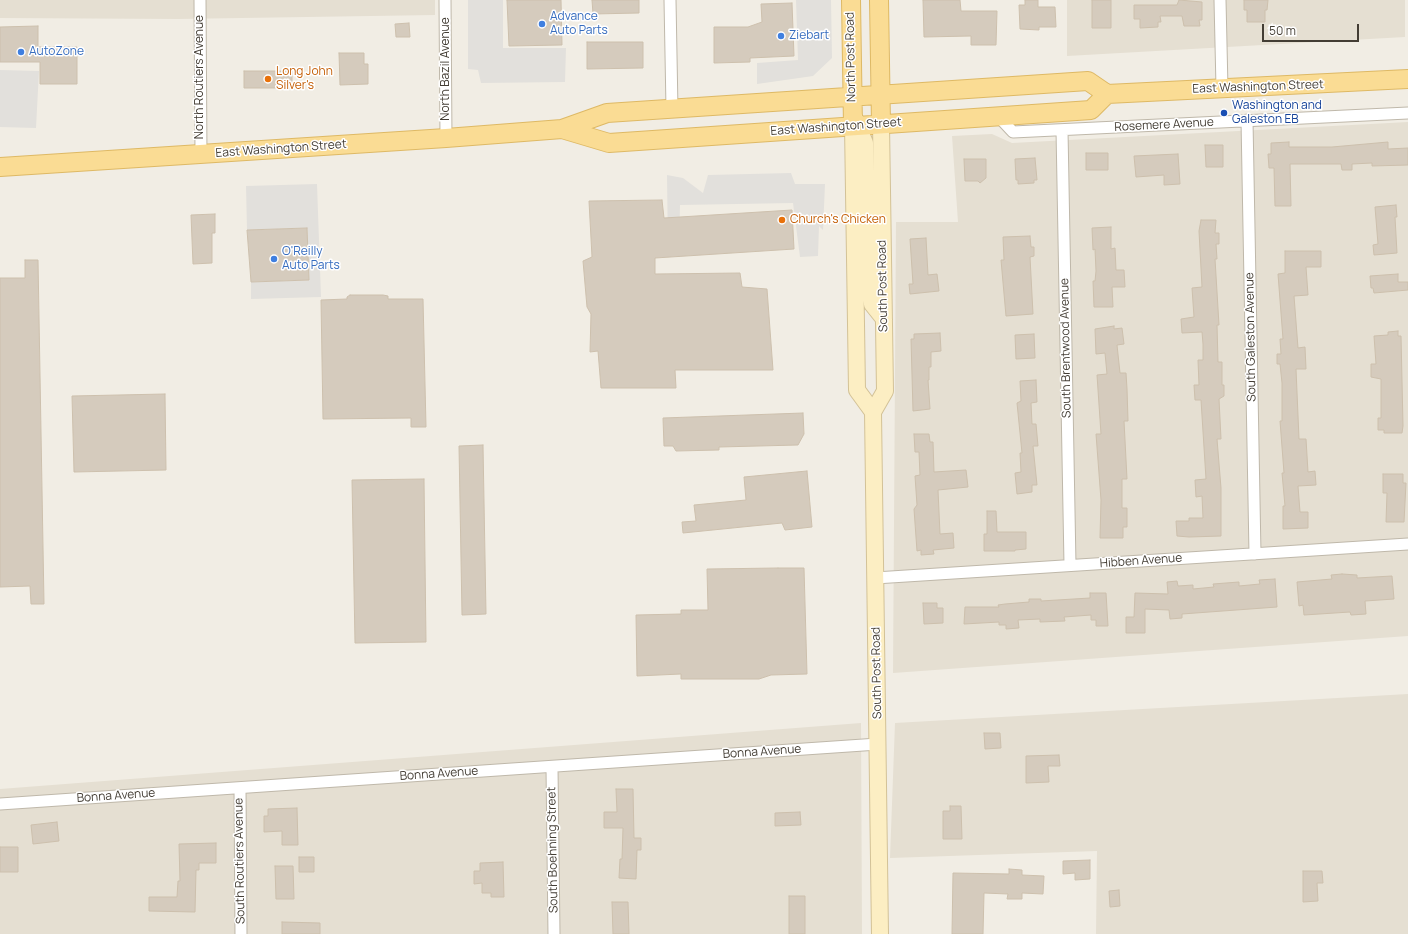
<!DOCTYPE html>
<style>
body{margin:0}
#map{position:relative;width:1408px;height:934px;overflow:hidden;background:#f1ede4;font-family:Manrope,sans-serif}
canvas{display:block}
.scale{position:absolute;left:1262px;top:24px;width:97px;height:18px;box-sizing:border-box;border:2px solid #433d34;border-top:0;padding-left:5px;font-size:12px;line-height:14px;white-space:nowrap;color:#433d34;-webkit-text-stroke:3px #fff;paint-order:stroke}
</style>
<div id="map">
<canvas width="1408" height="934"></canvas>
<div class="scale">50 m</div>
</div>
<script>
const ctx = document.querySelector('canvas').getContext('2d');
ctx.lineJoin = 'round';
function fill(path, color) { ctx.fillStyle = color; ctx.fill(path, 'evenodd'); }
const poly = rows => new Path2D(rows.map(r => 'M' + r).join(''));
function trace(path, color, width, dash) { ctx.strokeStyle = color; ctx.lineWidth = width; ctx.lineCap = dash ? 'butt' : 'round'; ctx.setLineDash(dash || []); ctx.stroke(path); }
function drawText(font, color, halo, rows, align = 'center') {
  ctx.font = font + ' Manrope,sans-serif'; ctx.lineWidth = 3; ctx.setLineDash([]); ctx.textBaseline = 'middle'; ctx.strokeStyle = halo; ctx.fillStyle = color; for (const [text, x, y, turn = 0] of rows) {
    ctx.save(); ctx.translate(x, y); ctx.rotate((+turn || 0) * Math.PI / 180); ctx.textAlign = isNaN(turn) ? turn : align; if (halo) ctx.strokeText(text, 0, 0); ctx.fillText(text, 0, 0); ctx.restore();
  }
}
const residential = poly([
 [0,0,435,0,435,15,178,19,0,18],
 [1067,0,1405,0,1405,37,1067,56],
 [1408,122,1408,636,893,673,896,222,958,222,952,136,992,134,1012,143],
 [1408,694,1408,934,1096,934,1097,851,890,858,895,723],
 [861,723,862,934,0,934,0,789]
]);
const parking = poly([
 [468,0,503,0,503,48,566,48,565,82,481,83,478,70,468,69],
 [796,0,831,0,832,58,813,76,757,84,757,63,798,60],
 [0,70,39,71,36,128,0,127],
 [791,173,795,184,825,184,823,230,819,226,818,256,800,257,793,203,680,205,679,251,668,252,667,175,683,178,703,193,708,175],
 [317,184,321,297,251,299,251,282,309,280,307,228,247,230,246,186]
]);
const building = poly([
 [507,0,561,0,562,45,509,46,507,0],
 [592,0,639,0,639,13,593,14,592,0],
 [923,0,960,0,961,11,997,11,996,45,971,45,971,36,924,37,923,0],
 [1025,0,1038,0,1038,7,1055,7,1056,27,1039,27,1039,30,1020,29,1019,5,1025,5,1025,0],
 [1092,0,1111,0,1111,28,1092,28,1092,0],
 [1179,0,1202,2,1202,20,1199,20,1200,26,1184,26,1182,16,1160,16,1161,22,1158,22,1158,27,1140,28,1140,19,1134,19,1134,5,1177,5,1179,0],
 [1244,0,1268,0,1267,10,1265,10,1265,22,1247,22,1247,10,1244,10,1244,0],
 [792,3,794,56,750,58,750,62,714,63,714,27,748,27,762,22,761,4,792,3],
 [409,23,410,37,396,37,395,24,409,23],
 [38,26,38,47,77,47,77,84,40,84,40,62,0,62,0,27,38,26],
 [587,42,643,42,643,68,587,69,587,42],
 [339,53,364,53,364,64,368,64,368,84,340,85,339,53],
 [244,71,292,71,292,88,244,88,244,71],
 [1289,142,1289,147,1332,147,1388,142,1388,149,1408,148,1408,165,1372,166,1372,163,1352,164,1352,170,1342,170,1341,164,1290,164,1291,206,1275,206,1274,168,1269,168,1268,154,1271,154,1271,143,1289,142],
 [1205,145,1223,145,1223,167,1206,167,1205,145],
 [1086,153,1108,153,1108,170,1086,170,1086,153],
 [1178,154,1180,184,1164,185,1164,175,1136,177,1134,156,1178,154],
 [1035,158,1037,180,1034,180,1034,183,1018,184,1018,180,1016,180,1015,159,1035,158],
 [964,159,986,159,986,178,980,183,978,181,965,181,964,159],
 [662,200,664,218,792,210,794,249,655,258,655,274,740,273,742,287,767,289,773,370,675,370,676,388,601,388,598,351,590,352,591,314,587,307,583,261,592,257,589,201,662,200],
 [1396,205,1397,217,1395,217,1397,253,1374,255,1373,245,1378,244,1375,207,1396,205],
 [215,214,215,233,212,233,212,263,193,264,191,215,215,214],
 [1201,220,1216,220,1215,233,1219,233,1219,244,1216,244,1217,259,1215,259,1219,325,1217,325,1218,362,1222,362,1222,385,1224,385,1224,396,1219,399,1221,439,1217,439,1221,488,1221,536,1189,537,1177,536,1176,521,1189,521,1189,518,1203,518,1202,496,1196,497,1195,480,1206,479,1201,400,1195,400,1194,385,1199,385,1198,360,1203,360,1203,344,1202,332,1182,333,1181,319,1194,317,1192,288,1202,287,1199,231,1201,220],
 [1111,227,1111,249,1115,248,1116,270,1124,270,1125,287,1112,287,1113,307,1094,307,1093,281,1095,281,1096,271,1095,249,1093,250,1092,228,1111,227],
 [307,228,309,280,251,282,247,230,307,228],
 [1030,236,1031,247,1034,247,1034,256,1030,257,1033,314,1006,316,1001,260,1004,260,1003,237,1030,236],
 [926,238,928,275,937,274,939,291,910,294,909,284,913,284,910,239,926,238],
 [1285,251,1321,251,1321,267,1306,267,1308,295,1294,296,1298,348,1305,347,1306,369,1296,369,1299,439,1306,439,1308,472,1315,471,1316,485,1298,486,1300,512,1308,512,1308,528,1283,529,1283,506,1285,506,1282,473,1284,473,1280,421,1282,421,1282,383,1280,364,1277,364,1277,354,1281,354,1280,339,1283,339,1278,274,1285,273,1285,251],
 [25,260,38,260,44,604,31,604,30,586,0,587,0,278,25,278,25,260],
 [1398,274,1398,282,1408,282,1408,290,1374,293,1373,288,1371,288,1370,276,1398,274],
 [350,295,383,295,388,296,388,299,423,299,426,427,411,427,411,418,323,419,321,300,347,299,347,297,350,295],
 [1114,326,1114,329,1122,328,1124,344,1117,345,1120,373,1126,373,1127,389,1128,421,1124,421,1127,479,1122,479,1122,508,1127,508,1127,527,1123,527,1123,538,1100,538,1101,500,1096,434,1101,434,1097,375,1107,374,1105,353,1096,354,1095,329,1114,326],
 [1398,331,1398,336,1401,336,1403,426,1402,433,1384,433,1384,430,1378,430,1378,418,1381,418,1381,379,1371,377,1371,364,1376,364,1374,336,1388,335,1388,332,1398,331],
 [940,333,941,351,931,352,931,367,929,367,929,380,928,380,930,409,913,411,911,339,914,339,914,334,940,333],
 [1034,334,1035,358,1016,359,1015,335,1034,334],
 [1036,380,1037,402,1031,403,1032,424,1036,424,1038,446,1033,446,1037,485,1032,485,1032,492,1017,494,1015,473,1021,472,1020,453,1022,453,1017,403,1021,401,1020,381,1036,380],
 [165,394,166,470,74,472,72,396,165,394],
 [803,413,804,434,798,445,719,447,719,450,676,451,673,446,664,446,663,418,803,413],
 [914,434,929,434,930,442,933,442,934,472,966,470,968,487,938,490,940,534,953,533,954,548,933,550,934,554,921,555,921,550,917,551,914,509,917,505,915,476,920,475,919,452,915,452,914,434],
 [483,445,486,614,462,615,459,446,483,445],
 [807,471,812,527,785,530,782,523,683,533,682,522,696,521,694,505,746,500,744,477,807,471],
 [1383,474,1403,474,1403,483,1406,483,1404,522,1386,522,1387,493,1383,493,1383,474],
 [424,479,426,642,355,643,352,480,424,479],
 [987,511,996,511,997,532,1026,532,1026,549,1015,550,1015,551,984,551,984,534,987,534,987,511],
 [778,568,804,568,807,674,771,675,759,679,681,679,681,674,637,676,636,615,681,614,681,610,708,610,707,569,778,568],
 [1342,574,1357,575,1357,578,1392,576,1394,599,1365,601,1366,614,1351,615,1350,612,1304,615,1303,605,1299,606,1297,582,1332,579,1331,575,1342,574],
 [1275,579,1277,607,1182,614,1182,618,1170,619,1169,610,1145,609,1145,633,1126,633,1126,617,1134,617,1135,593,1168,594,1167,582,1177,581,1178,586,1193,585,1193,589,1214,587,1213,584,1239,582,1239,586,1260,584,1259,580,1275,579],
 [1090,593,1106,593,1108,626,1096,626,1096,620,1091,620,1091,615,1064,617,1065,621,1040,622,1040,619,1018,620,1019,628,1006,629,1006,625,999,625,999,622,964,624,965,607,999,607,998,605,1005,604,1029,602,1029,599,1041,599,1041,601,1090,598,1090,593],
 [923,603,937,603,937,608,943,608,943,623,924,624,923,603],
 [984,733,1000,733,1001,748,985,749,984,733],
 [1059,755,1060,766,1048,766,1049,782,1026,783,1026,756,1059,755],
 [616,789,633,789,634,838,641,838,641,850,637,850,636,879,619,878,620,859,622,859,623,828,604,828,604,812,617,812,616,789],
 [950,806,961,806,962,839,943,839,943,811,950,811,950,806],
 [297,808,298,845,282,845,282,831,264,832,264,816,268,816,268,809,297,808],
 [800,812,801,825,775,826,775,813,800,812],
 [57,822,59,841,33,844,31,825,57,822],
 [216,843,216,863,199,863,199,870,196,870,195,912,149,911,149,897,177,897,178,881,180,881,179,844,216,843],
 [0,847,18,847,18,872,0,872,0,847],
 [299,857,314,857,314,872,299,872,299,857],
 [1090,860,1090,879,1075,880,1075,873,1063,874,1063,861,1090,860],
 [503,862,504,897,491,897,491,893,482,893,482,883,474,884,474,871,480,871,480,863,503,862],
 [275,866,293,866,294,899,276,899,275,866],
 [1009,869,1022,870,1022,875,1044,876,1043,894,1022,893,1022,899,1007,899,1008,894,984,893,983,934,952,934,953,873,1009,874,1009,869],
 [1303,871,1322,871,1323,883,1317,883,1318,901,1303,902,1303,871],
 [1119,890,1120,906,1110,907,1109,891,1119,890],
 [789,896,805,896,805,934,789,934,789,896],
 [612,902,628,902,629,934,613,934,612,902],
 [282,922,320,923,320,934,282,934,282,922]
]);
const minor = poly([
 [200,0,201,154],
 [445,0,446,138],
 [670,0,672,109],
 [1220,0,1222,88],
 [998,116,1013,132,1408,113],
 [1247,120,1255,554],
 [1062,130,1070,565],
 [875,578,1408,544],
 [552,767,554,934],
 [240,788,241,934],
 [0,804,878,744]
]);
const secondary = poly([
 [855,119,865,143,868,264,872,304,884,319],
 [853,126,857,390,873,412],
 [880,934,873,412,885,391,881,124]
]);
const primary = poly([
 [851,0,853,126],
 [879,0,881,124],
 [562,129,609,143,1091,110,1107,94],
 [0,167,446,138,562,129,607,113,1088,81,1107,94,1408,79]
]);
const markers = [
 [542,24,4,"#3f7fe0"],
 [781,36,4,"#3f7fe0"],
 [21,52,4,"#3f7fe0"],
 [268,79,4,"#e8710a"],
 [1224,113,4,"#1a4fb4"],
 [782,220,4,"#e8710a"],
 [274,259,4,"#3f7fe0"]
];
const shopNames = [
 ["Advance",550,17],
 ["Auto Parts",550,31],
 ["Ziebart",789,36],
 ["AutoZone",29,52],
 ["O'Reilly",282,252],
 ["Auto Parts",282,266]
];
const streetNames = [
 ["North Post Road",851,57,-91],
 ["North Bazil Avenue",446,69,-90],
 ["North Routiers Avenue",200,77,-90],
 ["East Washington Street",1258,87,-2],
 ["Rosemere Avenue",1164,125,-3],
 ["East Washington Street",836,127,-4],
 ["East Washington Street",281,149,-4],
 ["South Post Road",883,286,-91],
 ["South Galeston Avenue",1251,337,-91],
 ["South Brentwood Avenue",1066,348,-91],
 ["Hibben Avenue",1141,561,-4],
 ["South Post Road",877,673,-91],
 ["Bonna Avenue",762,752,-4],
 ["Bonna Avenue",439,774,-4],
 ["Bonna Avenue",116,796,-4],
 ["South Boehning Street",553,850,-91],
 ["South Routiers Avenue",240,861,-91]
];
const foodNames = [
 ["Long John",276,72],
 ["Silver's",276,86],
 ["Church's Chicken",790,220]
];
const transitNames = [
 ["Washington and",1232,106],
 ["Galeston EB",1232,120]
];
fill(residential, '#e5dfd2');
fill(parking, '#e2e0dc');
fill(building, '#d5cbbd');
trace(building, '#cdc0ad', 1);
trace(minor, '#bfb8aa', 13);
trace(secondary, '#d3c297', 18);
trace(primary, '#deb965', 20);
trace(minor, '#fff', 11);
trace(secondary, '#fceec3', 16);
trace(primary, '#fadc94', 18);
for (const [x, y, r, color] of markers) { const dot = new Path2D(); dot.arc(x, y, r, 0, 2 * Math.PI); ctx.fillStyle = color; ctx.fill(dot); trace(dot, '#fff', 1.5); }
drawText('12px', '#366cbe', '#fff', shopNames, 'left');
drawText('12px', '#433d34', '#fff', streetNames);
drawText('12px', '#c56008', '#fff', foodNames, 'left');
drawText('12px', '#164399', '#fff', transitNames, 'left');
</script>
